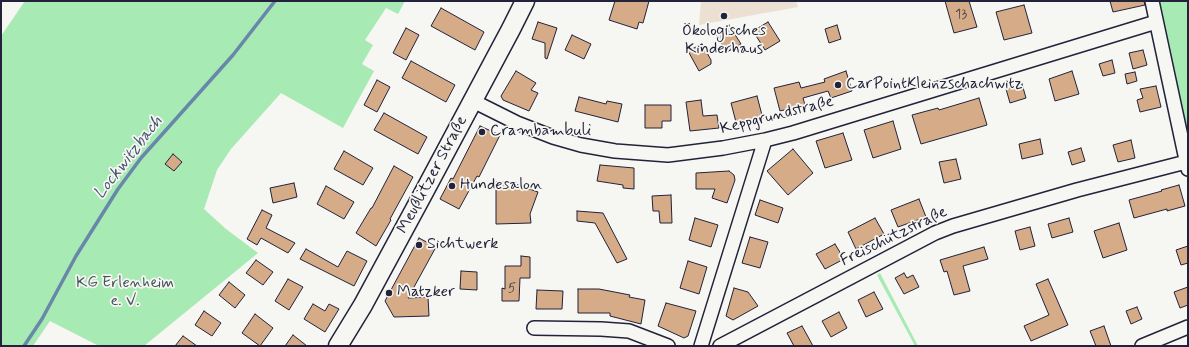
<!DOCTYPE html>
<meta charset="utf-8">
<style>
body{margin:0}
#map{position:relative;width:1189px;height:347px;overflow:hidden;background:#f6f6f2;font-family:Mynerve,sans-serif}
canvas{display:block}
.frame{position:absolute;inset:0;border:2px solid #22223b;pointer-events:none}
</style>
<div id="map">
<canvas width="1189" height="347"></canvas>
<div class="frame"></div>
</div>
<script>
const ctx = document.querySelector('canvas').getContext('2d');
ctx.lineJoin = 'round';
function fill(path, color) { ctx.fillStyle = color; ctx.fill(path, 'evenodd'); }
const poly = rows => new Path2D(rows.map(r => 'M' + r).join(''));
function trace(path, color, width, dash) { ctx.strokeStyle = color; ctx.lineWidth = width; ctx.lineCap = dash ? 'butt' : 'round'; ctx.setLineDash(dash || []); ctx.stroke(path); }
function drawText(font, color, halo, rows, align = 'center') {
  ctx.font = font + ' Mynerve,sans-serif'; ctx.lineWidth = 3.5; ctx.setLineDash([]); ctx.textBaseline = 'middle'; ctx.strokeStyle = halo; ctx.fillStyle = color; for (const [text, x, y, turn = 0] of rows) {
    ctx.save(); ctx.translate(x, y); ctx.rotate((+turn || 0) * Math.PI / 180); ctx.textAlign = isNaN(turn) ? turn : align; if (halo) ctx.strokeText(text, 0, 0); ctx.fillText(text, 0, 0); ctx.restore();
  }
}
const built = poly([
 [701,1,796,1,798,7,699,25]
]);
const green = poly([
 [25,1,405,1,398,14,386,8,365,40,373,45,362,64,374,71,343,128,281,93,231,149,217,170,204,209,226,229,258,253,144,346,99,346,50,321,33,346,1,346,1,36],
 [1158,1,1188,1,1188,151],
 [880,273,918,346,915,346,877,275]
]);
const stream = poly([
 [24,346,42,319,76,256,118,189,141,158,233,55,275,1]
]);
const building = poly([
 [615,1,649,1,643,23,639,22,637,29,609,20,615,1],
 [945,1,969,1,977,27,954,33,945,1],
 [1110,1,1144,1,1145,5,1113,12,1110,1],
 [1024,5,1032,33,1004,40,996,12,1024,5],
 [441,8,484,32,475,50,431,26,441,8],
 [538,22,557,28,547,59,545,58,545,43,532,39,538,22],
 [768,22,780,41,765,50,753,31,768,22],
 [729,25,741,44,727,52,715,34,729,25],
 [837,25,841,39,829,43,825,29,837,25],
 [406,28,419,35,406,60,393,53,406,28],
 [572,35,591,44,584,59,565,50,572,35],
 [702,44,711,60,711,64,699,71,688,51,702,44],
 [1143,50,1147,65,1133,69,1129,53,1143,50],
 [1112,60,1115,73,1103,76,1099,64,1112,60],
 [411,61,455,85,446,102,402,78,411,61],
 [516,71,536,83,531,90,538,93,529,111,503,100,501,96,516,71],
 [846,71,852,91,831,98,828,91,803,98,805,105,780,111,774,88,799,82,801,88,825,82,824,79,846,71],
 [1072,71,1079,94,1055,101,1049,79,1072,71],
 [1135,72,1137,81,1127,84,1125,74,1135,72],
 [377,80,390,87,377,112,364,105,377,80],
 [1022,84,1026,98,1010,103,1006,89,1022,84],
 [1156,86,1161,107,1140,112,1137,100,1143,98,1140,89,1156,86],
 [757,96,763,119,737,126,731,103,757,96],
 [579,97,606,104,607,101,622,104,618,122,575,111,579,97],
 [979,98,987,125,921,144,912,115,938,108,939,110,979,98],
 [701,100,703,116,717,115,719,128,690,131,686,102,701,100],
 [645,105,671,105,671,121,662,121,662,128,645,128,645,105],
 [384,113,427,137,418,154,374,130,384,113],
 [893,121,901,149,873,158,864,130,893,121],
 [480,126,500,135,479,177,477,176,459,209,440,199,451,178,453,179,480,126],
 [843,133,852,160,825,168,816,141,843,133],
 [1040,139,1043,154,1022,159,1019,144,1040,139],
 [1131,140,1135,158,1118,162,1113,145,1131,140],
 [1081,148,1085,161,1072,165,1068,152,1081,148],
 [793,149,813,173,788,195,767,171,793,149],
 [344,151,373,168,363,185,334,169,344,151],
 [173,154,182,162,174,171,165,164,173,154],
 [956,159,961,179,944,183,939,162,956,159],
 [600,165,634,168,634,189,623,188,623,185,597,181,600,165],
 [394,166,413,177,390,219,391,220,376,246,356,233,371,208,372,208,394,166],
 [729,171,734,175,735,180,727,203,712,198,715,189,696,189,696,173,729,171],
 [496,182,516,182,515,184,538,192,530,214,531,223,496,224,496,182],
 [294,183,297,197,273,203,270,188,294,183],
 [1179,185,1185,206,1167,211,1167,209,1134,218,1129,200,1162,191,1161,190,1179,185],
 [326,186,354,202,344,219,317,204,326,186],
 [671,195,672,223,660,223,659,211,653,211,652,196,671,195],
 [919,199,926,217,898,227,891,210,919,199],
 [760,200,783,208,778,223,755,215,760,200],
 [262,210,272,215,266,228,295,243,288,253,261,238,257,245,247,239,262,210],
 [577,211,603,213,627,259,617,263,595,223,577,221,577,211],
 [695,218,718,225,711,247,689,240,695,218],
 [875,218,884,234,856,249,848,232,875,218],
 [1069,218,1073,232,1052,238,1048,224,1069,218],
 [1119,223,1127,250,1103,258,1094,231,1119,223],
 [1030,227,1035,246,1020,250,1015,231,1030,227],
 [750,237,768,242,760,268,742,263,750,237],
 [419,238,436,247,408,298,428,297,429,316,394,317,385,301,419,238],
 [835,244,844,259,825,269,816,254,835,244],
 [1188,246,1188,263,1181,265,1176,250,1188,246],
 [984,247,988,259,963,266,970,291,954,295,947,271,944,272,940,260,984,247],
 [306,249,338,267,347,251,367,261,354,286,300,259,306,249],
 [521,256,530,257,530,278,520,278,519,301,502,301,502,288,505,289,505,266,521,266,521,256],
 [256,260,273,272,263,285,246,273,256,260],
 [688,261,707,267,699,294,680,288,688,261],
 [461,271,477,272,477,290,460,289,461,271],
 [904,273,907,278,913,275,919,287,904,294,895,278,904,273],
 [288,279,303,287,289,310,275,301,288,279],
 [1048,279,1068,325,1031,341,1024,326,1049,315,1036,284,1048,279],
 [229,282,245,295,235,308,219,295,229,282],
 [1188,287,1188,305,1180,308,1174,292,1188,287],
 [734,288,748,292,758,306,733,320,726,316,734,288],
 [578,289,599,289,630,295,629,297,645,300,641,324,610,316,610,313,578,313,578,289],
 [537,290,563,291,562,309,536,309,537,290],
 [874,292,883,309,866,317,858,300,874,292],
 [666,303,696,311,688,336,684,338,658,326,666,303],
 [313,304,325,311,329,304,339,309,325,332,304,319,313,304],
 [1137,307,1142,319,1131,324,1126,311,1137,307],
 [204,311,221,323,212,336,195,325,204,311],
 [839,312,847,328,831,337,822,321,839,312],
 [255,314,273,328,260,346,242,333,255,314],
 [802,326,807,335,813,346,794,346,787,333,802,326],
 [1104,326,1111,346,1096,346,1090,331,1104,326],
 [293,335,307,346,285,346,293,335],
 [183,336,197,346,175,346,183,336]
]);
const street = poly([
 [1152,1,1188,169],
 [473,101,517,123,553,137,581,145,615,151,668,155,723,148,765,140,793,133,1156,22],
 [534,328,601,329,629,331,668,346],
 [701,346,765,140],
 [720,346,935,233,953,226,1077,190,1186,162],
 [1142,346,1188,327]
]);
const secondary = poly([
 [338,346,363,305,423,194,511,29,525,1]
]);
const markers = [
 [724,16,4,"#22223b"],
 [838,85,4,"#22223b"],
 [482,132,4,"#22223b"],
 [452,186,4,"#22223b"],
 [419,245,4,"#22223b"],
 [389,293,4,"#22223b"]
];
const numberNames = [
 ["13",961,15],
 ["5",512,289]
];
const poiNames = [
 ["Ökologisches",724,32,"center"],
 ["Kinderhaus",724,50,"center"],
 ["CarPointKleinzschachwitz",846,85],
 ["Crambambuli",490,132],
 ["Hundesalon",460,186],
 ["Sichtwerk",427,245],
 ["Matzker",397,293]
];
const streetNames = [
 ["Keppgrundstraße",777,116,-14],
 ["Meußlitzer Straße",433,175,-62],
 ["Freischützstraße",894,237,-26]
];
const parkNames = [
 ["KG Erlenheim",125,284],
 ["e. V.",125,302]
];
const waterNames = [
 ["Lockwitzbach",129,158,-52]
];
fill(built, '#ece0d2');
fill(green, '#a8eab3');
trace(stream, '#6887aa', 3.5);
fill(building, '#d5ac87');
trace(building, '#22223b', 1);
trace(street, '#22223b', 16);
trace(secondary, '#22223b', 21);
trace(street, '#f6f6f2', 13);
trace(secondary, '#f6f6f2', 18);
for (const [x, y, r, color] of markers) { const dot = new Path2D(); dot.arc(x, y, r, 0, 2 * Math.PI); ctx.fillStyle = color; ctx.fill(dot); trace(dot, '#f6f6f2', 1.5); }
drawText('14px', '#4f444e', null, numberNames);
drawText('16px', '#22223b', '#f6f6f2', poiNames, 'left');
drawText('16px', '#22223b', '#f6f6f2', streetNames);
drawText('16px', '#445459', '#f6f6f2', parkNames);
drawText('italic 17px', '#455472', '#f6f6f2', waterNames);
</script>
